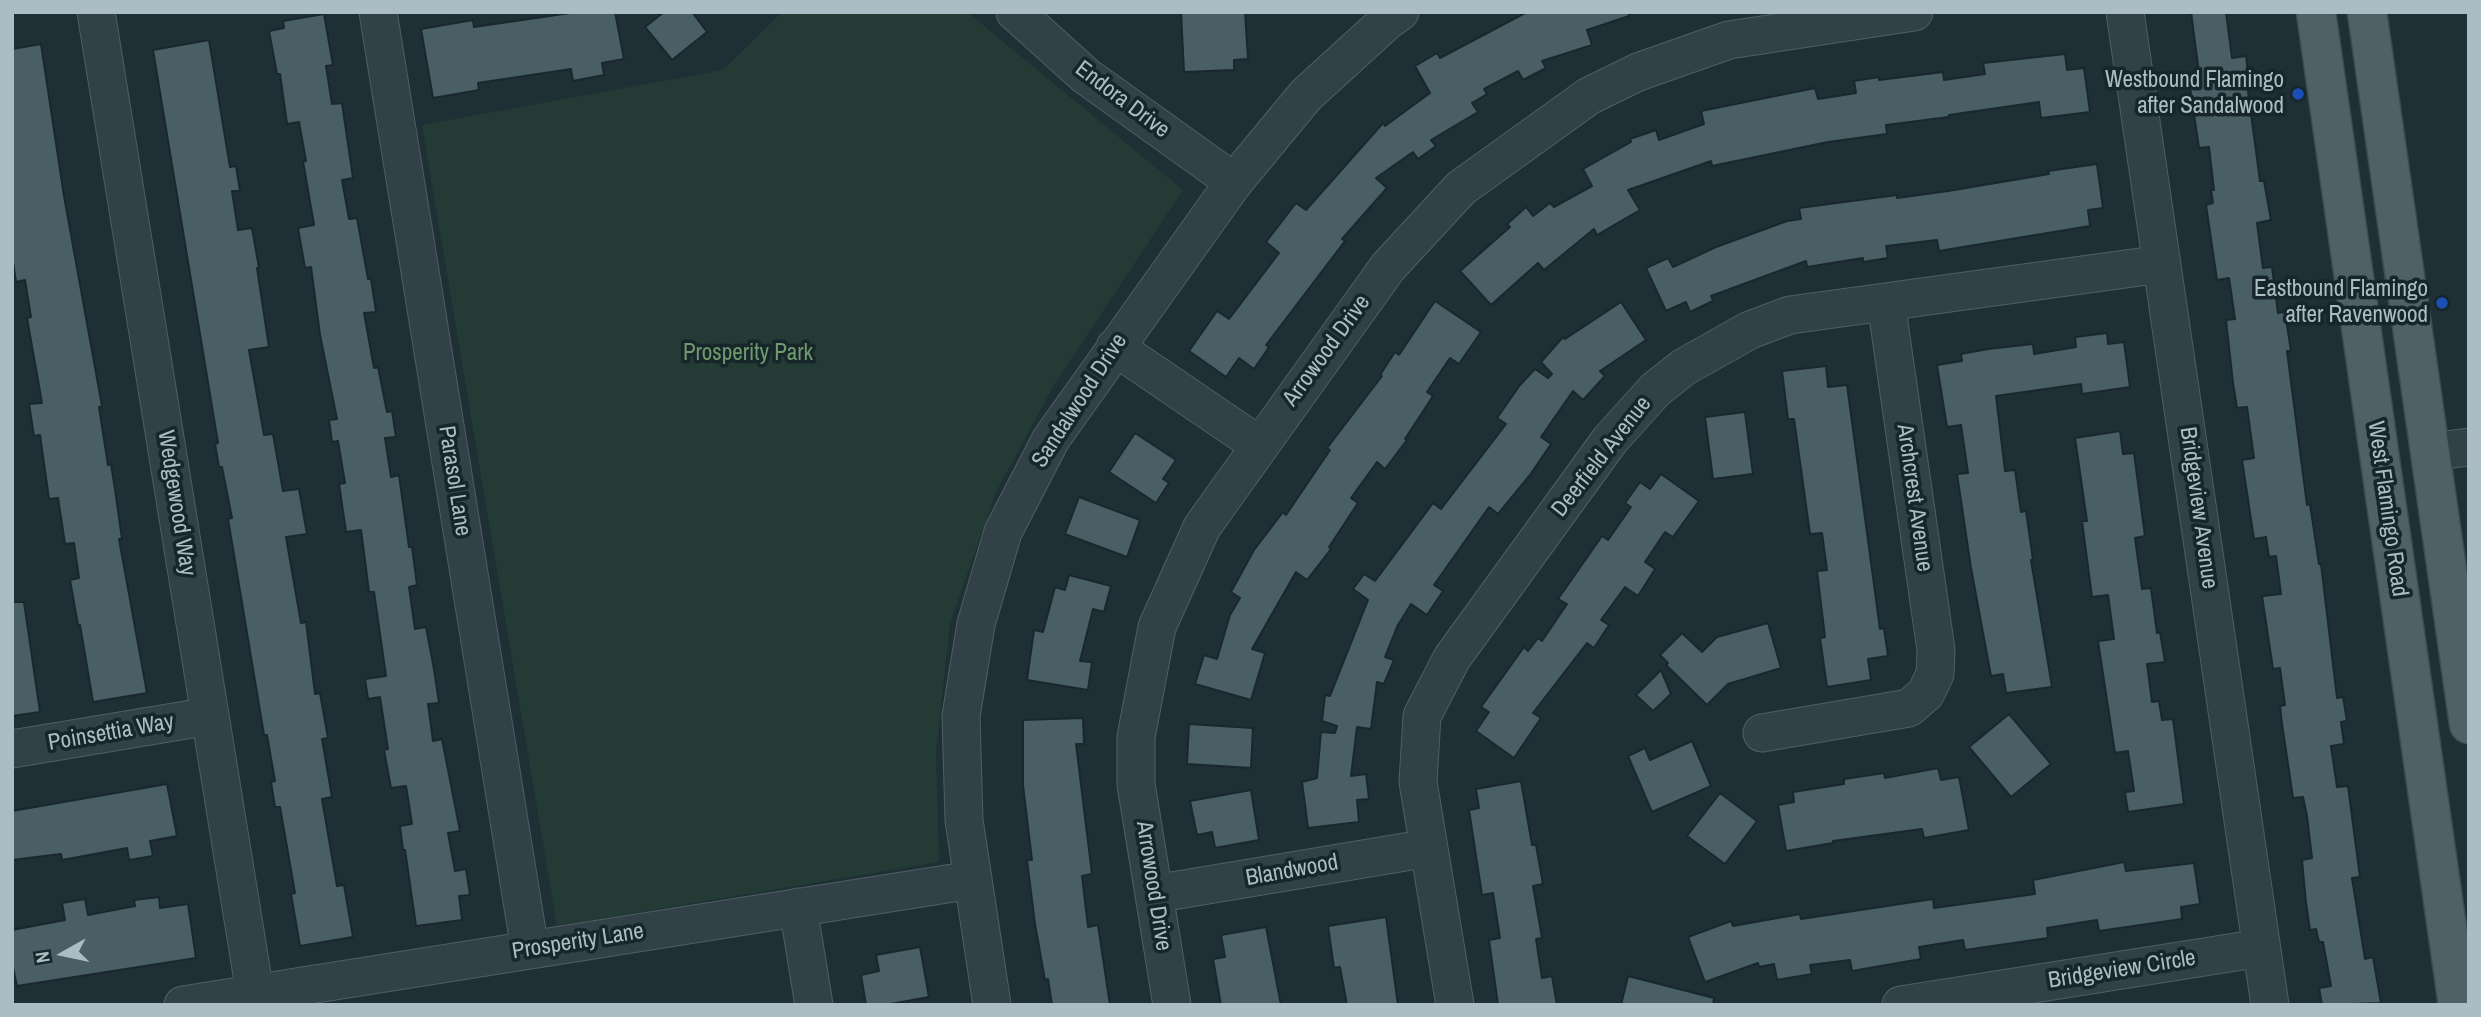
<!DOCTYPE html>
<style>
body{margin:0}
#map{position:relative;width:2481px;height:1017px;overflow:hidden;background:#1e3036;font-family:"Archivo Narrow",sans-serif}
canvas{display:block}
.frame{position:absolute;inset:0;border:14px solid #abbdc4;pointer-events:none}
.north{position:absolute;left:28px;top:919px;width:70px;height:70px;-webkit-text-stroke:5px #17262b;paint-order:stroke;rotate:261deg;font-size:19px;font-weight:700;line-height:28px;text-align:center;color:#abbdc4}
.north::after{content:'';display:block;margin:auto;width:24px;height:32px;background:#abbdc4;clip-path:polygon(50% 0,100% 100%,50% 72%,0 100%)}
</style>
<div id="map">
<canvas width="2481" height="1017"></canvas>
<div class="frame"></div>
<div class="north">N</div>
</div>
<script>
const ctx = document.querySelector('canvas').getContext('2d');
ctx.lineJoin = 'round';
function fill(path, color) { ctx.fillStyle = color; ctx.fill(path, 'evenodd'); }
const poly = rows => new Path2D(rows.map(r => 'M' + r).join(''));
function trace(path, color, width, dash) { ctx.strokeStyle = color; ctx.lineWidth = width; ctx.lineCap = dash ? 'butt' : 'round'; ctx.setLineDash(dash || []); ctx.stroke(path); }
function drawText(font, color, halo, rows, align = 'center') {
  ctx.font = font + ' "Archivo Narrow",sans-serif'; ctx.lineWidth = 7; ctx.setLineDash([]); ctx.textBaseline = 'middle'; ctx.strokeStyle = halo; ctx.fillStyle = color; for (const [text, x, y, turn = 0] of rows) {
    ctx.save(); ctx.translate(x, y); ctx.rotate((+turn || 0) * Math.PI / 180); ctx.textAlign = isNaN(turn) ? turn : align; if (halo) ctx.strokeText(text, 0, 0); ctx.fillText(text, 0, 0); ctx.restore();
  }
}
const green = poly([
 [782,12,967,12,1183,190,1054,385,996,492,950,623,936,753,939,862,557,926,422,125,723,70]
]);
const building = poly([
 [577,12,615,12,624,59,602,63,604,75,573,81,571,69,478,83,479,90,433,98,421,29,473,20,474,27,577,12],
 [664,12,692,12,707,32,672,60,645,27,664,12],
 [1181,12,1245,12,1248,59,1234,60,1234,70,1184,72,1181,12],
 [1527,12,1629,12,1629,16,1587,30,1592,45,1542,61,1546,68,1523,80,1518,71,1484,89,1487,94,1472,103,1478,112,1431,140,1436,146,1418,159,1413,152,1376,178,1387,188,1342,239,1345,241,1266,345,1269,347,1254,369,1239,358,1226,377,1189,351,1217,311,1229,319,1279,253,1266,242,1296,203,1306,210,1383,123,1385,126,1430,93,1415,66,1437,53,1440,58,1527,12],
 [2191,12,2226,12,2232,58,2246,56,2250,90,2248,91,2260,181,2264,181,2271,220,2257,223,2263,268,2272,267,2278,313,2285,312,2291,351,2287,351,2307,505,2310,504,2319,564,2321,564,2337,698,2343,697,2347,721,2341,722,2344,744,2331,746,2337,787,2348,786,2360,877,2352,878,2365,959,2373,957,2381,1003,2322,1005,2319,988,2331,986,2323,942,2319,942,2316,929,2310,930,2306,903,2302,860,2312,858,2307,816,2303,797,2293,798,2282,724,2280,706,2285,705,2280,668,2273,669,2262,596,2281,594,2276,556,2269,557,2266,537,2254,539,2242,460,2254,458,2247,407,2237,408,2233,383,2226,320,2235,319,2229,278,2217,280,2206,205,2213,203,2211,190,2214,190,2209,147,2199,148,2188,74,2199,73,2191,12],
 [324,14,333,65,326,66,332,104,342,103,353,178,342,180,349,219,357,218,368,279,371,279,376,312,364,313,374,368,378,367,387,412,392,411,396,437,385,438,391,477,399,475,409,547,412,547,417,585,409,587,415,629,426,627,434,669,439,703,428,704,433,741,442,739,460,831,448,833,455,871,466,869,470,895,459,896,462,920,416,926,405,850,403,850,400,826,412,824,406,786,391,788,384,750,388,749,380,697,368,699,365,679,386,676,374,592,369,592,361,530,346,532,339,484,345,483,338,441,332,442,329,420,337,419,320,335,311,267,305,268,298,228,314,225,303,161,306,161,299,122,287,124,280,74,277,74,269,31,284,28,283,21,324,14],
 [209,40,230,167,236,166,240,191,232,191,238,230,252,228,259,268,257,268,269,347,249,350,264,435,273,434,283,491,299,489,307,534,286,537,301,623,306,622,315,694,320,693,328,738,322,739,332,797,322,799,337,886,344,885,353,937,300,946,291,894,295,893,280,807,275,807,271,782,275,781,267,735,264,735,228,519,232,518,222,467,219,467,215,444,218,443,153,50,209,40],
 [41,44,64,196,102,406,99,407,108,465,111,464,115,489,122,539,119,539,147,693,93,702,80,625,78,625,70,580,79,578,74,543,65,544,58,498,49,499,40,435,34,436,29,404,42,403,27,318,31,317,25,280,16,282,12,255,12,49,41,44],
 [2065,54,2067,70,2084,68,2090,112,2041,118,2039,102,1949,115,1949,117,1886,125,1887,134,1828,142,1712,166,1711,161,1628,190,1640,210,1597,235,1594,229,1544,270,1538,263,1491,305,1460,271,1510,227,1507,224,1526,207,1533,216,1550,203,1554,207,1592,186,1583,169,1631,142,1630,139,1656,130,1659,140,1704,124,1701,111,1815,88,1818,99,1856,93,1854,81,1879,77,1879,80,1943,72,1944,80,1985,74,1983,63,2065,54],
 [2097,164,2103,208,2088,210,2090,226,1939,251,1937,240,1886,246,1888,258,1863,262,1863,258,1807,267,1806,261,1711,296,1713,301,1690,312,1686,302,1666,311,1646,268,1668,258,1673,267,1716,247,1787,221,1801,219,1799,208,1897,195,1897,198,1948,191,2049,174,2048,171,2097,164],
 [1435,301,1481,332,1459,364,1450,358,1427,392,1433,396,1405,439,1407,440,1385,469,1377,462,1351,498,1358,503,1329,547,1331,549,1307,580,1296,572,1252,649,1265,653,1251,700,1195,684,1204,655,1217,659,1230,615,1240,598,1231,592,1254,550,1283,512,1286,515,1330,450,1327,448,1382,376,1380,375,1395,352,1399,355,1435,301],
 [1621,302,1646,340,1600,371,1605,376,1583,400,1573,391,1541,437,1551,444,1530,475,1498,514,1489,507,1434,585,1443,591,1427,615,1411,604,1398,625,1385,657,1394,660,1384,684,1377,682,1371,729,1357,727,1351,776,1366,774,1369,799,1357,800,1359,822,1308,828,1302,782,1317,778,1321,732,1335,733,1337,726,1322,721,1325,695,1330,696,1368,600,1353,589,1364,574,1375,581,1433,503,1441,509,1506,424,1497,418,1520,385,1535,369,1548,378,1552,374,1541,362,1563,337,1565,339,1621,302],
 [2107,333,2108,344,2124,342,2130,387,2082,394,2081,384,1996,396,2005,471,2015,470,2021,512,2026,511,2033,560,2031,560,2052,687,2006,693,2003,674,1991,676,1971,568,1957,474,1968,473,1961,425,1947,427,1937,365,1962,361,1961,354,1988,349,2033,344,2034,354,2076,347,2075,337,2107,333],
 [1826,366,1828,387,1847,385,1880,629,1884,628,1888,656,1868,659,1871,680,1827,687,1820,638,1825,637,1817,571,1827,570,1822,533,1810,534,1794,419,1788,419,1782,371,1826,366],
 [1745,412,1753,474,1713,479,1705,417,1745,412],
 [2120,431,2123,454,2134,453,2145,536,2135,538,2142,589,2151,588,2157,633,2160,632,2165,662,2147,664,2152,702,2159,701,2162,720,2173,719,2184,804,2128,812,2125,792,2134,791,2128,751,2115,753,2098,641,2114,639,2108,595,2092,597,2082,521,2087,521,2075,438,2120,431],
 [1135,433,1176,460,1163,479,1169,483,1156,503,1109,472,1135,433],
 [1661,474,1699,501,1673,537,1665,532,1645,562,1655,569,1638,596,1625,587,1601,620,1609,625,1594,648,1587,643,1533,713,1541,718,1514,758,1476,731,1489,712,1481,707,1524,647,1528,651,1538,638,1542,641,1567,604,1558,599,1602,536,1608,540,1631,507,1625,503,1640,482,1650,489,1661,474],
 [1079,497,1140,520,1127,557,1065,534,1079,497],
 [1069,575,1111,586,1104,612,1093,609,1080,661,1092,662,1088,690,1027,680,1034,630,1043,632,1055,587,1065,590,1069,575],
 [12,602,24,602,40,712,12,716,12,602],
 [1768,623,1781,668,1728,684,1707,705,1666,665,1668,663,1660,655,1682,633,1702,652,1717,637,1768,623],
 [1661,670,1671,694,1653,711,1636,695,1661,670],
 [2009,714,2051,764,2011,797,1969,747,2009,714],
 [1083,718,1084,744,1076,744,1092,874,1082,876,1088,927,1098,925,1110,1005,1052,1005,1048,979,1045,980,1035,924,1027,860,1032,860,1023,785,1023,720,1083,718],
 [1189,724,1253,728,1251,768,1187,764,1189,724],
 [1692,741,1711,786,1652,812,1628,756,1645,748,1650,760,1692,741],
 [1938,768,1941,780,1959,777,1969,830,1924,838,1922,829,1833,841,1833,843,1786,851,1778,805,1794,802,1793,792,1844,784,1844,779,1884,773,1885,778,1938,768],
 [1521,781,1532,845,1536,845,1543,884,1533,886,1542,938,1536,939,1542,978,1552,976,1557,1005,1498,1005,1489,940,1500,938,1493,893,1482,895,1469,810,1479,808,1476,789,1521,781],
 [167,784,177,836,150,841,153,856,129,860,127,848,62,860,61,854,12,860,12,811,167,784],
 [1251,790,1259,840,1215,848,1212,832,1197,835,1190,801,1251,790],
 [1720,793,1757,821,1725,864,1687,836,1720,793],
 [2124,862,2126,871,2194,863,2200,904,2181,907,2182,919,2099,931,2097,920,2047,928,2048,938,1965,950,1963,940,1919,947,1921,959,1852,971,1850,960,1810,965,1812,974,1777,980,1774,964,1759,967,1758,963,1705,982,1688,937,1731,921,1733,926,1800,914,1801,919,1933,899,1934,908,2035,894,2033,880,2124,862],
 [159,897,160,908,188,904,196,958,17,986,12,963,12,930,65,920,62,903,85,899,88,915,135,906,134,900,159,897],
 [1386,917,1398,1005,1347,1005,1340,967,1334,968,1328,926,1386,917],
 [1266,927,1281,1005,1221,1005,1213,959,1225,957,1221,935,1266,927],
 [920,947,929,997,885,1005,866,1005,861,975,879,971,876,955,920,947],
 [1628,976,1714,998,1713,1005,1621,1005,1628,976]
]);
const minor = poly([
 [96,12,255,993],
 [378,12,530,950],
 [1015,12,1086,76,1234,182],
 [2125,12,2270,1005],
 [1115,347,1259,445],
 [2430,452,2469,447],
 [1762,733,1909,708,1926,693,1935,674,1936,650,1886,302],
 [12,749,210,716],
 [1154,894,1429,848],
 [798,907,814,1005],
 [183,1005,972,880],
 [992,1005,964,820,961,716,976,624,1003,532,1051,439,1234,182,1306,95,1386,22,1400,12],
 [1172,1005,1136,784,1136,737,1157,627,1202,527,1388,267,1461,188,1589,96,1638,72,1729,40,1914,12],
 [1455,1005,1418,782,1422,716,1452,658,1610,440,1655,390,1684,367,1750,330,1790,315,2162,264],
 [1901,1005,2261,948]
]);
const major = poly([
 [2316,12,2458,1005],
 [2367,12,2469,724]
]);
const markers = [
 [2298,94,7,"#1a4fb4"],
 [2442,303,7,"#1a4fb4"]
];
const poiNames = [
 ["Westbound Flamingo",2284,81],
 ["after Sandalwood",2284,107],
 ["Eastbound Flamingo",2428,290],
 ["after Ravenwood",2428,316]
];
const streetNames = [
 ["Endora Drive",1122,100,37],
 ["Arrowood Drive",1327,351,-54],
 ["Sandalwood Drive",1080,401,-57],
 ["Deerfield Avenue",1602,457,-52],
 ["Parasol Lane",454,481,81],
 ["Archcrest Avenue",1914,498,82],
 ["Wedgewood Way",176,503,81],
 ["Bridgeview Avenue",2198,508,82],
 ["West Flamingo Road",2387,509,82],
 ["Poinsettia Way",111,733,-10],
 ["Blandwood",1292,871,-10],
 ["Arrowood Drive",1153,886,81],
 ["Prosperity Lane",578,942,-9],
 ["Bridgeview Circle",2122,970,-9]
];
const parkNames = [
 ["Prosperity Park",748,354]
];
fill(green, '#233b34');
fill(building, '#495e65');
trace(building, '#19282d', 2);
trace(minor, '#4f5f65', 39);
trace(major, '#3e4d53', 41);
trace(minor, '#324147', 37);
trace(major, '#4f6167', 38);
for (const [x, y, r, color] of markers) { const dot = new Path2D(); dot.arc(x, y, r, 0, 2 * Math.PI); ctx.fillStyle = color; ctx.fill(dot); trace(dot, '#17262b', 2.5); }
drawText('23px', '#abbdc4', '#17262b', poiNames, 'right');
drawText('23px', '#abbdc4', '#17262b', streetNames);
drawText('23px', '#6f9a6b', '#17262b', parkNames);
</script>
